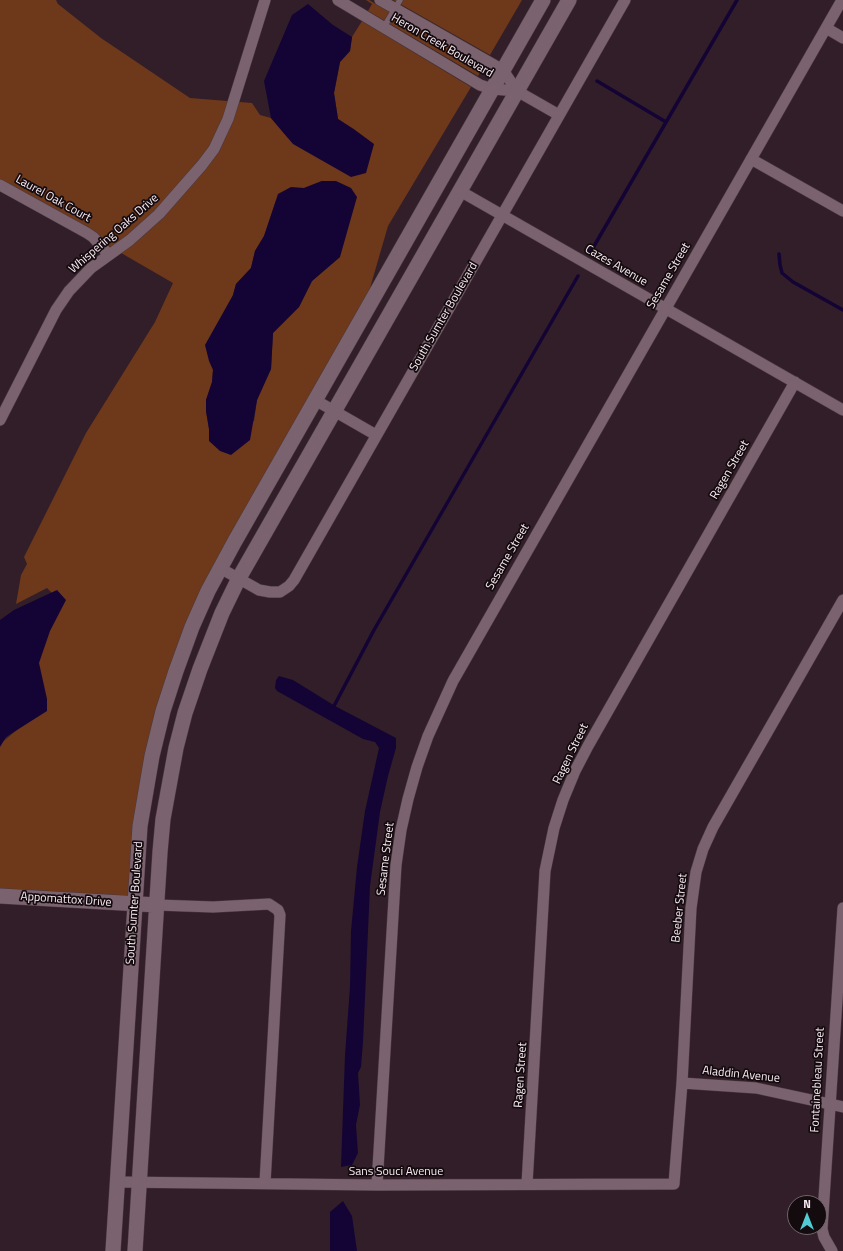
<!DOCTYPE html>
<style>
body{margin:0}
#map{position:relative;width:843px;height:1251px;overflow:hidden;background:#321e28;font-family:"Titillium Web",sans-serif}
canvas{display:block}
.north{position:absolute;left:787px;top:1195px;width:40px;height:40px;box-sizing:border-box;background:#140b0f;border:1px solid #70656a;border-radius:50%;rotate:0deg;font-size:11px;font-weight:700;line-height:16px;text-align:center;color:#f9ebf2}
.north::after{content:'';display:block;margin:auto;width:14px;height:18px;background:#51ccd4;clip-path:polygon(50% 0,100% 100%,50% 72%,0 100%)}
</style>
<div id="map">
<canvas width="843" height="1251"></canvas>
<div class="north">N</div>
</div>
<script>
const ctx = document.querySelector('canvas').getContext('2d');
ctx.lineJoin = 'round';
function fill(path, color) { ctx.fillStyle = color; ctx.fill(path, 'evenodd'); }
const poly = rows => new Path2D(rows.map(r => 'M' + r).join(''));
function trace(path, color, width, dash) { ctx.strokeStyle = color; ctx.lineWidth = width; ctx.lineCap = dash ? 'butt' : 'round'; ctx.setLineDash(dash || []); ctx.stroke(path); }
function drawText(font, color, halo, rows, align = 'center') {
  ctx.font = font + ' "Titillium Web",sans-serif'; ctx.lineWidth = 3.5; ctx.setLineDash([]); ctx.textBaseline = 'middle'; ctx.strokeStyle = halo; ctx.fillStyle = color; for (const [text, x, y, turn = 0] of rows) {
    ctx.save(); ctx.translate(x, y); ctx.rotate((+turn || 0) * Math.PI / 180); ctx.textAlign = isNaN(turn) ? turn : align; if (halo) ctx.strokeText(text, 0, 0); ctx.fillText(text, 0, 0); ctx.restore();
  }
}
const green = poly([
 [0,0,56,0,58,4,101,38,190,98,252,103,260,115,271,118,288,138,355,130,338,119,334,93,340,62,350,51,352,37,362,21,471,87,388,226,368,295,187,625,130,898,0,890,0,744,37,713,34,680,56,597,47,588,16,604,21,575,27,564,24,557,86,433,155,322,173,283,0,183],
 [322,181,340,257,312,281,299,307,273,333,271,369,257,400,254,421,209,441,209,429,206,411,206,400,212,382,213,370,236,284,251,268,255,251,264,236,276,201,298,188,304,188],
 [366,0,369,0,483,66,478,76,368,11,372,4],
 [393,0,522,0,490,55]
]);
const water = poly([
 [308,4,333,25,352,37,350,51,340,62,334,93,338,119,355,130,374,144,366,173,351,177,293,144,271,118,264,81,292,15],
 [322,181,336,181,351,188,357,197,340,257,312,281,299,307,273,333,271,369,257,400,250,440,231,455,220,451,209,441,209,429,206,411,206,400,212,382,213,370,209,361,205,345,233,295,236,284,251,268,255,251,264,236,278,194,291,187,304,188],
 [57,590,66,600,50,631,39,663,47,699,47,711,6,737,0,747,0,620,14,610],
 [279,676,293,680,335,706,396,738,396,748,388,776,380,812,370,886,363,1042,361,1067,358,1073,360,1105,356,1125,358,1153,352,1165,341,1167,345,1055,350,987,351,931,357,867,365,811,379,748,375,742,363,739,277,691,275,688,276,680],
 [343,1201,352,1216,357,1251,330,1251,330,1212]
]);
const stream = poly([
 [597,81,666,122],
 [590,253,737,0],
 [779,254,780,265,782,273,793,282,843,310],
 [334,706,374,630,578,276]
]);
const lane = poly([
 [384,27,400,0]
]);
const street = poly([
 [338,0,480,85,492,89,517,91,559,115],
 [380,0,503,70,517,91],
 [826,28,843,38],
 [751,159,843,211],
 [0,185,87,233,93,237,109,255],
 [460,191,843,410],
 [315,400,376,435],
 [0,420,56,310,69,291,91,268,130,240,159,214,202,165,214,149,228,119,265,0],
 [220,568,259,590,270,592,280,592,289,586,294,580,625,0],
 [157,905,213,907,269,904,278,910,280,915,265,1183],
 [682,1083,756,1088,843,1107],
 [117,1182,377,1185,674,1184,682,1083,691,908,696,872,703,849,713,827,843,600],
 [527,1184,545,871,554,828,563,800,575,771,588,746,795,382],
 [377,1185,396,865,401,830,408,799,417,767,428,736,453,681,842,0],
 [832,1251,824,1237,822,1229,843,908]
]);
const secondary = poly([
 [0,896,157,905],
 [113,1251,140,826,152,756,163,711,176,671,192,627,208,591,235,541,543,0],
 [135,1251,160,852,163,819,176,748,185,713,200,669,222,613,239,578,569,0]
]);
const streetNames = [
 ["Heron Creek Boulevard",442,46,30],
 ["Laurel Oak Court",53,199,29],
 ["Whispering Oaks Drive",114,234,-41],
 ["Cazes Avenue",616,266,30],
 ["Sesame Street",669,276,-60],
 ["South Sumter Boulevard",444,317,-60],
 ["Ragen Street",730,470,-60],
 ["Sesame Street",508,557,-60],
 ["Ragen Street",571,754,-64],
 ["Sesame Street",386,859,-83],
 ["Appomattox Drive",66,900,4],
 ["South Sumter Boulevard",135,903,-86],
 ["Beeber Street",680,908,-84],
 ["Ragen Street",521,1075,-86],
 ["Aladdin Avenue",741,1075,6],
 ["Fontainebleau Street",818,1080,-87],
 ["Sans Souci Avenue",396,1172]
];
fill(green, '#6e381a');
fill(water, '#140435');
trace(stream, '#140435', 3.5);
trace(lane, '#4a3942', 7);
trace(street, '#4a3942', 12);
trace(secondary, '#4a3942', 16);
trace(lane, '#7a626e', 5.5);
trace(street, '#7a626e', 11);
trace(secondary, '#7a626e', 15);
drawText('12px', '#f9ebf2', '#140b0f', streetNames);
</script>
